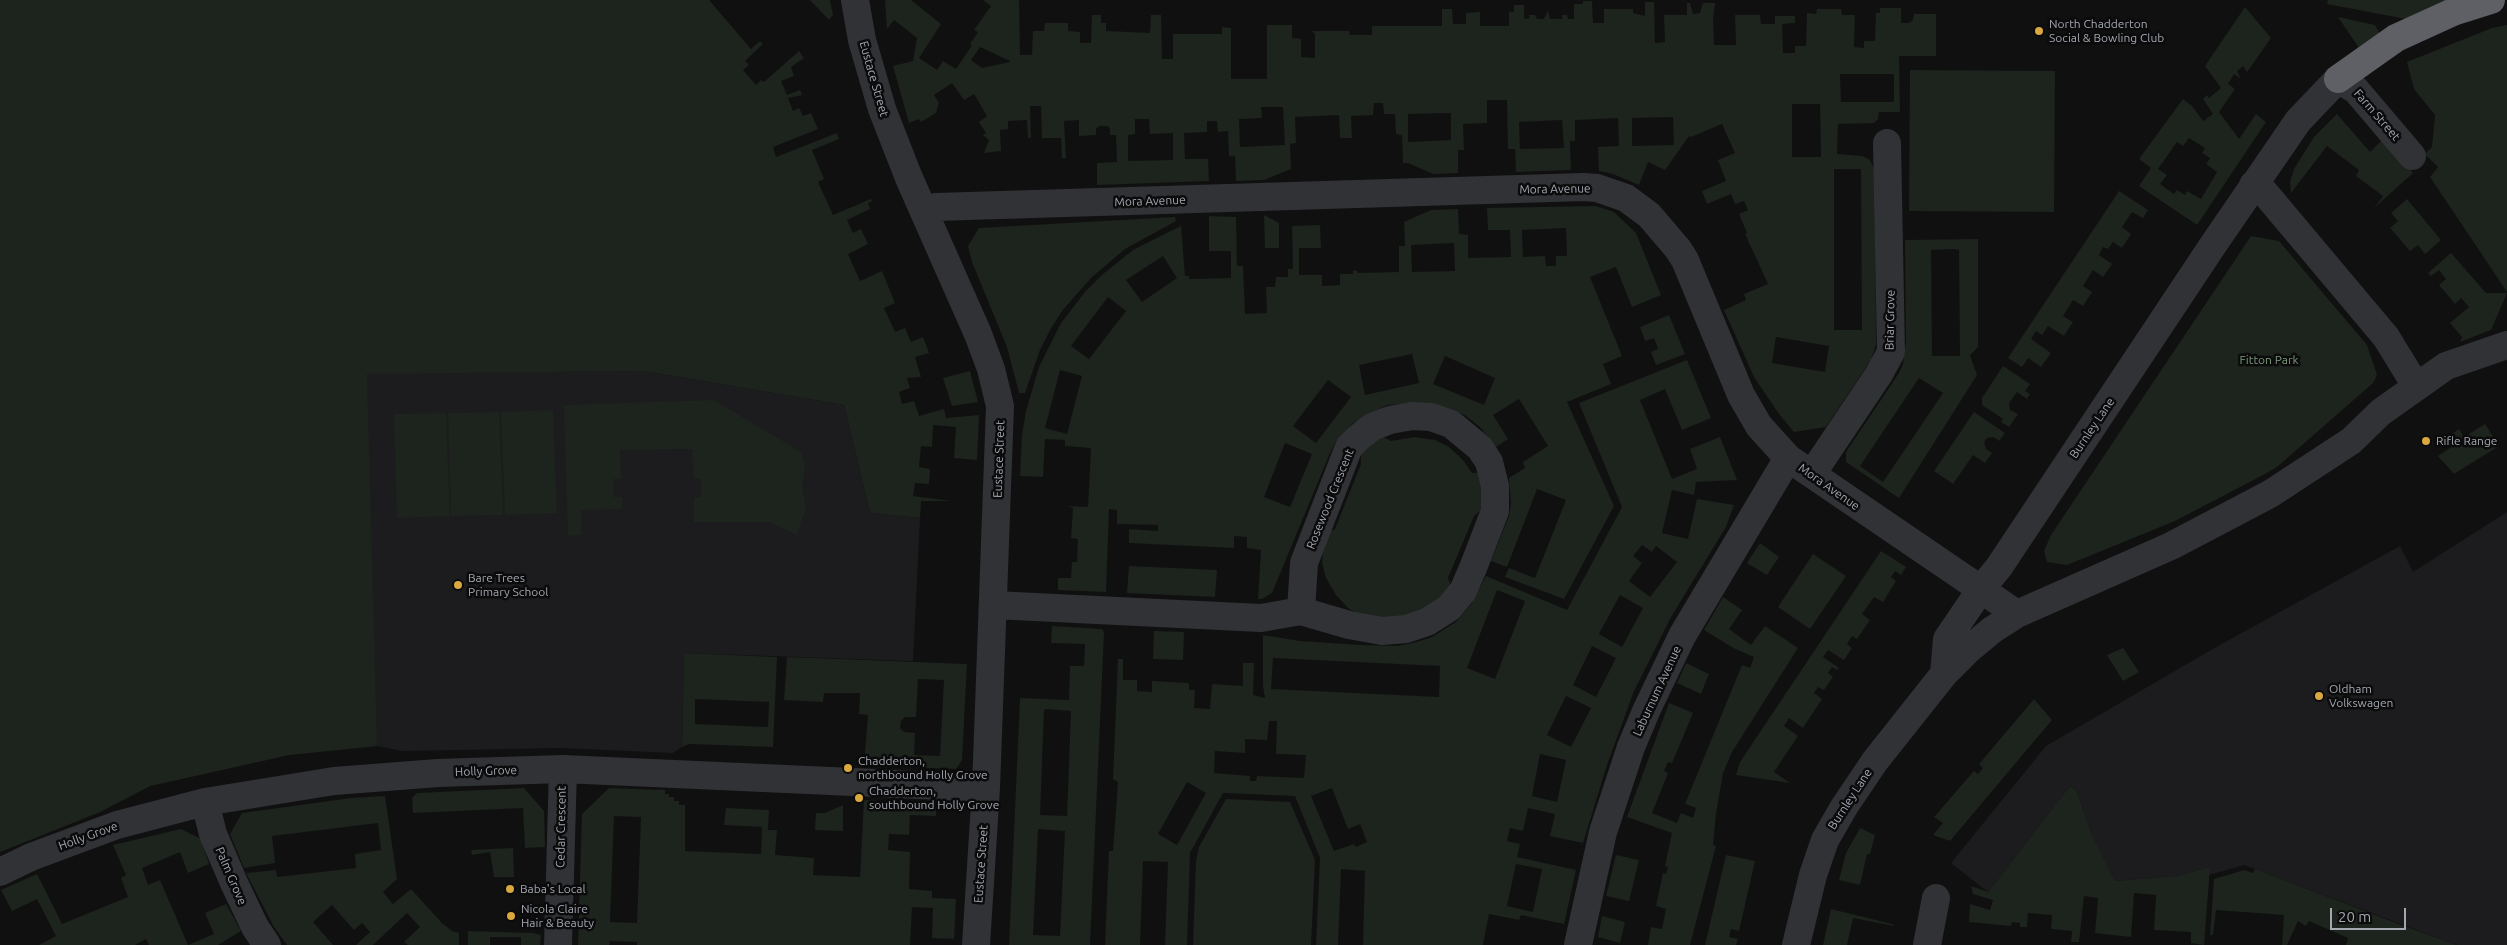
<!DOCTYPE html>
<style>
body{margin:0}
#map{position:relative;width:2507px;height:945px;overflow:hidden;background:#101011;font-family:Ubuntu,sans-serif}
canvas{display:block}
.scale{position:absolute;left:2330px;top:908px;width:76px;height:22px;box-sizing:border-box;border:2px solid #a3a7b0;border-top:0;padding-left:6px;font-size:15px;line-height:18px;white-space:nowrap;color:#a3a7b0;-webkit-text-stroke:4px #0b0b0c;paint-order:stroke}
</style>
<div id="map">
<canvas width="2507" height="945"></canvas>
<div class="scale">20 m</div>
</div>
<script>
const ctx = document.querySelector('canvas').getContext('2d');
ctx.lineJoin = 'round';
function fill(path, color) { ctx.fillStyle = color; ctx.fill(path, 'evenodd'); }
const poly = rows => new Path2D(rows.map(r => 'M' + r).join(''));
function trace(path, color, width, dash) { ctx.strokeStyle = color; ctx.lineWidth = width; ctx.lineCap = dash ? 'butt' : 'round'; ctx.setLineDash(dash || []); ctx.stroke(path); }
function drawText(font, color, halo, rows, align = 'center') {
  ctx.font = font + ' Ubuntu,sans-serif'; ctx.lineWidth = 5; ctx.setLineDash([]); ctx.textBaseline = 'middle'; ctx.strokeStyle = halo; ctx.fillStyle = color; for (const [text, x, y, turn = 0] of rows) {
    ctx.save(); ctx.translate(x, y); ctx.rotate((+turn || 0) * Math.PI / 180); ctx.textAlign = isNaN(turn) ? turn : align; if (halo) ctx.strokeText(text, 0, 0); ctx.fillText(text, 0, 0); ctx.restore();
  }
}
const built = poly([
 [644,371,844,405,870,513,920,518,913,661,684,653,682,747,673,753,561,748,403,751,377,746,289,755,150,786,100,812,0,852,367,373],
 [2507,512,2507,945,2457,945,2244,865,2209,875,2210,867,2176,876,2115,881,2092,834,2076,790,2070,786,1988,892,1951,863,2046,746,2218,646,2400,546,2413,572]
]);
const green = poly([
 [0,0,709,0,751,49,760,41,763,44,745,61,749,65,743,70,756,85,761,80,764,82,799,51,804,58,791,67,794,76,781,81,787,95,800,90,802,95,788,98,793,111,799,108,803,116,811,113,818,129,773,147,776,157,837,133,839,139,812,150,824,179,818,182,833,215,871,199,872,201,868,203,870,209,847,220,853,233,861,229,868,244,848,254,860,281,882,271,895,303,884,308,895,332,905,328,911,342,923,337,929,353,915,357,921,377,907,378,910,388,899,392,902,404,914,401,919,416,944,409,946,418,979,415,977,460,954,458,956,427,933,425,932,447,921,446,919,467,930,469,929,484,915,483,913,496,951,501,921,501,920,518,870,513,844,405,644,371,367,374,377,746,289,755,150,786,100,812,0,852],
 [810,0,830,0,833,15,829,20],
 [885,0,911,0,941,24,919,58,937,70,943,61,956,69,972,45,970,44,978,32,974,30,991,6,983,0,1019,0,1020,55,1032,55,1033,31,1044,31,1045,23,1068,23,1068,31,1080,32,1080,43,1091,43,1092,15,1101,15,1101,23,1106,23,1106,31,1150,33,1151,15,1161,15,1162,59,1173,59,1173,34,1222,34,1222,27,1231,28,1231,79,1267,79,1267,25,1292,25,1292,38,1301,39,1301,57,1315,58,1315,34,1312,31,1349,31,1350,35,1372,35,1372,26,1442,26,1442,9,1452,9,1453,24,1466,24,1466,13,1479,12,1480,12,1480,26,1509,26,1509,12,1514,12,1514,5,1524,5,1524,19,1530,18,1529,15,1535,15,1537,19,1544,19,1548,10,1550,19,1562,19,1562,15,1567,15,1568,19,1574,19,1574,4,1583,4,1583,1,1592,1,1593,23,1604,23,1604,9,1633,9,1633,13,1645,16,1645,2,1654,2,1655,43,1665,42,1664,15,1687,15,1687,3,1690,3,1693,14,1700,13,1703,3,1715,3,1713,19,1714,45,1736,45,1735,15,1760,15,1761,24,1775,24,1775,16,1795,16,1795,23,1782,24,1783,53,1795,53,1795,46,1806,46,1807,13,1816,14,1817,9,1841,9,1842,15,1855,15,1854,47,1864,48,1864,41,1875,41,1876,13,1880,13,1880,8,1901,8,1901,23,1909,23,1913,20,1914,14,1936,14,1936,56,1899,56,1900,112,1879,112,1878,119,1874,123,1838,124,1837,154,1862,156,1870,160,1875,171,1876,345,1871,360,1826,427,1794,432,1779,414,1754,377,1724,310,1746,300,1744,294,1768,284,1745,234,1747,233,1739,214,1748,210,1744,201,1735,204,1731,194,1707,204,1702,191,1726,181,1718,160,1735,153,1722,124,1691,137,1689,136,1665,170,1648,162,1639,185,1613,174,1599,171,1598,147,1619,146,1618,118,1575,120,1575,141,1570,141,1571,170,1516,172,1515,149,1508,149,1507,100,1487,100,1487,123,1463,124,1464,150,1458,150,1458,173,1433,174,1408,163,1403,163,1402,135,1396,134,1395,114,1384,114,1383,103,1374,103,1373,115,1351,116,1352,138,1340,138,1339,115,1295,117,1296,143,1290,144,1291,169,1264,180,1236,181,1235,156,1229,156,1228,131,1218,132,1217,121,1207,121,1207,132,1184,133,1185,159,1208,159,1209,181,1097,185,1097,163,1117,162,1116,135,1110,135,1110,129,1108,126,1099,126,1096,129,1096,135,1079,136,1079,120,1064,121,1066,158,1062,158,1061,138,1042,138,1041,106,1030,106,1031,138,1028,138,1027,120,1008,121,1008,129,1000,130,1001,151,984,153,989,140,983,135,986,133,979,122,987,116,974,94,964,100,952,83,934,95,939,103,936,113,921,122,919,119,909,123,893,66,913,61,917,38,894,20,887,29],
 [980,47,1010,61,1010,62,982,68,971,60],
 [1840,74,1894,74,1894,102,1841,102],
 [1792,104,1820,104,1821,157,1792,157],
 [1261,107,1283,107,1285,145,1240,147,1239,119,1262,118],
 [1451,113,1451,140,1408,142,1408,114],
 [1673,117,1674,145,1632,146,1632,118],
 [1135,119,1149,119,1150,134,1173,133,1173,160,1128,161,1128,135,1135,134],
 [1562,120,1564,148,1520,149,1519,122],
 [1834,169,1861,169,1862,330,1834,330],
 [1776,337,1829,346,1825,372,1772,363],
 [2328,0,2451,0,2406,19,2327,4],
 [2245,7,2271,38,2247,72,2243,66,2237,71,2241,79,2234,74,2228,84,2235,89,2219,112,2239,139,2256,114,2266,122,2197,225,2139,186,2151,168,2139,159,2183,99,2192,106,2203,121,2213,114,2203,99,2207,95,2209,98,2221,88,2205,66],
 [2189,138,2205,148,2202,153,2210,158,2206,164,2217,172,2201,199,2187,191,2185,195,2177,190,2174,194,2160,184,2167,175,2158,169,2177,142,2183,146],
 [2338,17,2375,25,2380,34,2359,48],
 [2507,25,2507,292,2430,177,2438,167,2425,154,2432,147,2435,115,2414,89,2407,62,2492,28],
 [1910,70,2055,71,2054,212,1909,211],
 [2337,114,2370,152,2383,139,2413,173,2374,208,2383,196,2356,176,2359,170,2327,146,2291,193,2290,182,2294,169,2314,137],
 [2119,191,2148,210,2143,218,2132,212,2122,227,2131,234,2122,248,2113,242,2108,249,2103,247,2099,255,2112,264,2103,277,2093,270,2083,286,2092,292,2083,306,2073,300,2063,316,2073,322,2064,336,2048,326,2042,335,2036,331,2031,339,2051,353,2041,367,2028,358,2022,367,2008,358],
 [2407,199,2441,240,2425,254,2418,245,2410,251,2390,228,2398,221,2391,213],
 [1596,206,1614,212,1636,233,1661,295,1632,307,1616,267,1590,277,1622,356,1603,364,1611,384,1567,402,1614,506,1564,599,1505,577,1509,568,1535,578,1566,500,1537,489,1507,567,1491,561,1509,516,1511,503,1509,478,1525,468,1523,462,1548,446,1519,399,1493,415,1508,439,1496,447,1481,428,1465,415,1428,403,1387,405,1353,423,1336,441,1330,453,1272,593,1262,599,1258,599,1261,550,1247,548,1247,537,1234,536,1234,548,1129,543,1129,529,1158,531,1158,525,1117,524,1117,510,1109,509,1106,592,1058,590,1058,578,1071,578,1072,562,1077,562,1078,539,1071,538,1073,508,1067,506,1088,507,1091,448,1065,446,1065,440,1045,439,1043,477,1020,476,1022,435,1026,411,1039,367,1061,323,1085,292,1103,274,1133,250,1181,226,1185,276,1189,276,1189,279,1231,278,1231,251,1209,251,1209,216,1236,217,1237,266,1243,266,1245,314,1267,313,1266,287,1275,287,1276,277,1288,277,1288,269,1293,269,1292,226,1320,225,1321,248,1299,248,1299,275,1322,275,1322,286,1340,285,1340,274,1353,274,1353,270,1357,271,1358,273,1399,272,1399,246,1405,246,1404,222,1431,210,1458,209,1459,234,1468,235,1468,258,1511,257,1510,230,1488,230,1487,208],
 [1566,228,1567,256,1556,256,1556,266,1546,266,1545,256,1523,257,1522,230],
 [1454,243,1455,271,1412,272,1411,245],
 [1163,256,1177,278,1142,302,1126,280],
 [1108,297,1126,311,1089,359,1071,346],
 [1412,354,1419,383,1365,395,1359,365],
 [1445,356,1495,378,1484,405,1433,384],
 [1060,370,1082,376,1067,434,1045,428],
 [1328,380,1351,397,1316,443,1293,426],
 [1285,443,1312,454,1290,507,1264,497],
 [1264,215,1279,223,1279,248,1265,248],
 [1175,217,1176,221,1125,249,1091,278,1062,311,1050,330,1040,350,1025,393,1019,393,1007,347,972,262,968,246,979,228],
 [2251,236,2279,241,2367,345,2377,375,2373,383,2277,467,2265,474,2175,521,2067,565,2047,562,2044,551,2051,535],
 [1978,239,1978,347,1970,355,1977,375,1899,498,1846,462,1846,452,1899,373,1903,364,1906,342,1905,240],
 [1955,249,1959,250,1960,356,1932,356,1931,250],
 [1919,378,1943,393,1883,482,1860,466],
 [2451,253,2486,293,2507,293,2491,330,2460,342,2462,337,2450,323,2469,307,2461,298,2455,304,2450,298,2439,285,2446,279,2439,270,2431,276,2428,273],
 [1669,315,1685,354,1656,365,1651,352,1658,349,1654,338,1645,341,1640,327],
 [1687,360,1711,418,1682,430,1665,389,1640,400,1672,479,1697,469,1690,449,1720,437,1737,480,1696,482,1694,495,1672,490,1662,533,1688,539,1697,499,1734,505,1726,527,1671,617,1634,691,1607,765,1583,843,1550,836,1555,814,1528,808,1523,831,1510,828,1507,841,1520,844,1517,857,1576,870,1564,924,1521,915,1519,920,1489,914,1483,945,1363,945,1365,871,1341,869,1338,945,1316,945,1320,858,1295,796,1223,793,1190,853,1187,945,1165,945,1168,862,1143,861,1140,945,1105,945,1109,851,1113,851,1118,782,1113,779,1118,659,1123,659,1123,680,1137,680,1137,691,1152,692,1152,681,1189,683,1189,690,1195,690,1194,708,1210,709,1212,684,1243,686,1243,663,1254,663,1253,695,1265,698,1263,686,1263,635,1300,641,1361,645,1398,646,1417,642,1432,637,1456,622,1472,603,1486,576,1567,610,1622,507,1579,403],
 [1642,545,1652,552,1656,546,1677,562,1650,597,1629,581,1642,563,1633,556],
 [1497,590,1525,601,1495,679,1467,668],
 [1620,595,1643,608,1622,647,1599,634],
 [1592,646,1616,658,1596,697,1573,685],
 [1273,658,1440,666,1439,697,1271,689],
 [1566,696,1591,708,1571,747,1547,735],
 [1269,721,1277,721,1276,754,1306,755,1304,778,1257,776,1256,781,1250,781,1250,776,1214,773,1215,751,1245,753,1245,739,1267,740],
 [1540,754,1566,760,1557,802,1532,796],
 [1187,782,1206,793,1177,845,1158,834],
 [1332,788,1348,829,1360,824,1367,842,1356,847,1354,844,1334,851,1311,796],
 [1516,864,1542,869,1533,912,1507,906],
 [2003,366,2030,384,2025,391,2030,394,2027,399,2017,392,2009,403,2010,410,2018,414,2009,427,2001,422,2003,419,1982,405,1982,398],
 [970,371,978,402,952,406,943,378],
 [714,400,801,452,805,466,802,487,806,507,797,535,769,522,694,522,694,498,701,497,701,479,694,478,692,449,620,450,621,479,613,479,613,497,622,497,622,509,581,510,581,535,568,536,564,405],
 [553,410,557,513,505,515,501,412],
 [499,412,503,515,451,516,448,413],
 [1974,412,2005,433,1999,441,1994,437,1987,438,1984,442,1986,449,1992,453,1985,463,1973,455,1953,484,1934,471],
 [446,413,450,516,397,518,394,414],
 [2485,424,2499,446,2454,474,2438,456,2456,444,2450,435,2459,429,2464,437],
 [1379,435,1391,441,1415,437,1435,440,1449,447,1463,460,1472,473,1479,473,1487,505,1474,516,1448,578,1453,591,1423,617,1365,618,1349,609,1336,595,1326,578,1322,563,1325,535,1335,529,1361,464,1361,447],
 [1760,543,1779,557,1767,575,1747,563],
 [1881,551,1906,567,1901,575,1895,571,1891,577,1896,581,1883,602,1874,597,1862,614,1870,620,1857,639,1852,636,1847,644,1852,648,1844,660,1828,650,1823,657,1839,668,1837,670,1832,667,1828,673,1833,677,1824,690,1818,687,1814,693,1822,699,1803,728,1789,718,1784,726,1798,736,1774,772,1790,783,1736,775,1740,762],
 [1813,554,1846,576,1810,629,1778,607],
 [1129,566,1217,570,1215,597,1127,593],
 [1723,597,1742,610,1729,629,1751,645,1765,626,1798,648,1732,752,1723,773,1716,814,1713,845,1716,846,1690,945,1648,945,1651,927,1662,929,1666,909,1656,906,1663,873,1666,874,1668,867,1665,866,1672,833,1627,817,1669,703,1693,713,1672,763,1668,762,1664,771,1668,773,1652,813,1677,823,1681,813,1693,818,1696,808,1685,804,1742,665,1750,668,1754,657,1735,649,1704,630],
 [1052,626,1102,629,1104,632,1090,945,1009,945,1020,698,1069,700,1070,666,1084,666,1085,644,1051,643],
 [1047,709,1071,711,1067,816,1040,815,1044,710],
 [1038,829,1065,831,1060,936,1033,935],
 [1154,631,1184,632,1183,660,1153,659],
 [2123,648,2139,672,2123,681,2107,655],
 [684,653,777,657,773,747,689,744,682,747],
 [695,699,769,702,768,727,695,724],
 [787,657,967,664,962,760,956,769,864,765,868,715,859,714,860,693,824,693,823,702,784,700],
 [918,679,944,680,940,756,914,755,915,733,904,732,900,728,901,721,905,717,916,717],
 [1686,663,1709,674,1701,694,1677,683],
 [2034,699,2052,720,1950,841,1933,835,1943,823,1934,817,1974,771,1978,774,1983,768,1979,764],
 [2070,786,2076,790,2092,834,2115,881,2176,876,2210,867,2204,945,2191,943,2191,932,2154,930,2156,895,2134,893,2131,937,2095,933,2098,898,2084,896,2079,942,2071,942,2072,931,2051,929,2052,915,2028,913,2027,927,2020,927,2020,923,2012,922,2011,926,1969,922,1970,904,1990,910,1993,900,1973,894,1971,886,1988,892],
 [524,788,544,811,545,847,525,848,523,808,413,813,412,798,417,793],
 [609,788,665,790,665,794,669,794,669,797,674,797,674,801,679,801,679,805,685,805,685,851,761,854,762,827,724,825,726,808,769,810,768,830,777,830,775,855,814,858,813,875,860,877,864,800,936,804,936,816,910,815,909,835,889,834,888,850,910,852,909,889,932,891,932,898,956,899,954,939,932,938,933,908,912,907,910,945,637,945,637,942,610,941,609,945,578,945,582,814],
 [614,816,641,817,637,923,610,922],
 [385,796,397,879,383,892,393,904,411,889,442,923,452,931,459,933,459,945,408,945,404,942,420,927,407,913,373,945,356,945,370,932,362,923,354,930,332,905,313,922,333,945,287,945,274,927,246,873,276,870,277,877,356,868,355,854,381,850,378,823,272,836,275,863,244,868,230,834,242,813,351,798],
 [1226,799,1290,802,1315,860,1311,945,1193,945,1196,861,1199,847],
 [843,805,843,831,815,830,816,813,825,813],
 [1860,828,1875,835,1870,854,1867,854,1860,885,1839,880,1846,853],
 [181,829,201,839,209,864,188,873,180,852,142,868,148,885,160,880,188,945,214,934,205,913,226,904,241,931,218,945,149,945,146,939,135,945,39,945,56,936,37,899,12,911,1,890,37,874,62,924,128,897,121,878,126,875,113,845],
 [513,848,514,877,494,877,490,852,472,855,471,850],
 [1616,855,1639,860,1629,901,1606,896],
 [1726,855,1755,861,1739,931,1731,929,1729,937,1738,939,1736,945,1705,945],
 [2255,869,2399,924,2457,945,2346,945,2348,938,2309,921,2306,926,2298,921,2287,945,2282,945,2284,915,2216,910,2213,935,2210,935,2214,879,2244,870,2253,873],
 [1831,909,1892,924,1894,926,1853,918,1847,945,1823,945],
 [1602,916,1625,922,1620,943,1598,937],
 [468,931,533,933,541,935,540,945,521,945,521,937,490,937,490,945,468,945]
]);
const minor = poly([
 [855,0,862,40,882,109,909,178,978,334,991,369,1000,406,986,788,976,945],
 [2253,185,2265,193,2386,337,2416,386],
 [924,212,936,207,1584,187,1597,188,1626,198,1649,215,1678,249,1685,260,1741,395,1759,426,1788,458,2017,614],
 [1812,474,1879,374,1891,352,1887,143],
 [994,605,1261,618,1301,611,1349,625,1382,631,1406,629,1427,622,1449,608,1463,591,1473,568,1495,511,1495,486,1489,462,1480,448,1451,424,1431,417,1412,416,1390,420,1372,427,1358,438,1349,447,1304,563,1301,611],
 [1944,674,1947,639,1981,589,1999,567,2213,245,2298,121,2338,79,2356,90,2412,156],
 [205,802,213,834,234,883,255,927,267,945],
 [0,872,31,857,117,825,205,802,334,781,438,773,563,769,986,788],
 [558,945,563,769],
 [1578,945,1603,832,1631,747,1647,709,1682,636,1788,458],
 [1796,945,1813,875,1825,840,1844,807,1875,761,1944,674,1968,650,1992,630,2017,614,2171,546,2270,494,2351,441,2381,412,2446,366,2507,345],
 [1927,945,1936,898]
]);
const highway = poly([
 [2338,79,2396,38,2453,12,2491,0]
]);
const markers = [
 [2039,31,5,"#d9a83f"],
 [2426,441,5,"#d9a83f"],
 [458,585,5,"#d9a83f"],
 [2319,696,5,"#d9a83f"],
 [848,768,5,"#d9a83f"],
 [859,798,5,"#d9a83f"],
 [510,889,5,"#d9a83f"],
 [511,916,5,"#d9a83f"]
];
const poiNames = [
 ["North Chadderton",2049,24],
 ["Social & Bowling Club",2049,38],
 ["Rifle Range",2436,441],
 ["Bare Trees",468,578],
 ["Primary School",468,592],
 ["Oldham",2329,689],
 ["Volkswagen",2329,703],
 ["Chadderton,",858,761],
 ["northbound Holly Grove",858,775],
 ["Chadderton,",869,791],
 ["southbound Holly Grove",869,805],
 ["Baba's Local",520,889],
 ["Nicola Claire",521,909],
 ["Hair & Beauty",521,923]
];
const streetNames = [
 ["Eustace Street",874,79,74],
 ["Farm Street",2377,115,49],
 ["Mora Avenue",1555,189,-1],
 ["Mora Avenue",1150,201,-2],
 ["Briar Grove",1890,320,-89],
 ["Burnley Lane",2092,428,-56],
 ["Eustace Street",999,459,-88],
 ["Mora Avenue",1829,487,35],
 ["Rosewood Crescent",1330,499,-68],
 ["Laburnum Avenue",1657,691,-65],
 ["Holly Grove",486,771,-2],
 ["Burnley Lane",1850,799,-57],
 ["Cedar Crescent",561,827,-89],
 ["Holly Grove",88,836,-20],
 ["Eustace Street",981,864,-86],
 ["Palm Grove",231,876,67]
];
const parkNames = [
 ["Fitton Park",2269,360]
];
fill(built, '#1c1c1e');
fill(green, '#1d231d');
trace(minor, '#313235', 28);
trace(highway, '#5e6066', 28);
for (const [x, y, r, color] of markers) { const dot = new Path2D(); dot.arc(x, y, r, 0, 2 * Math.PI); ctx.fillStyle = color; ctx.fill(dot); trace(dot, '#0b0b0c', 2); }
drawText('12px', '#a3a7b0', '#0b0b0c', poiNames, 'left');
drawText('12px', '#a3a7b0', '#0b0b0c', streetNames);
drawText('12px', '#7c997e', '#0b0b0c', parkNames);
</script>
